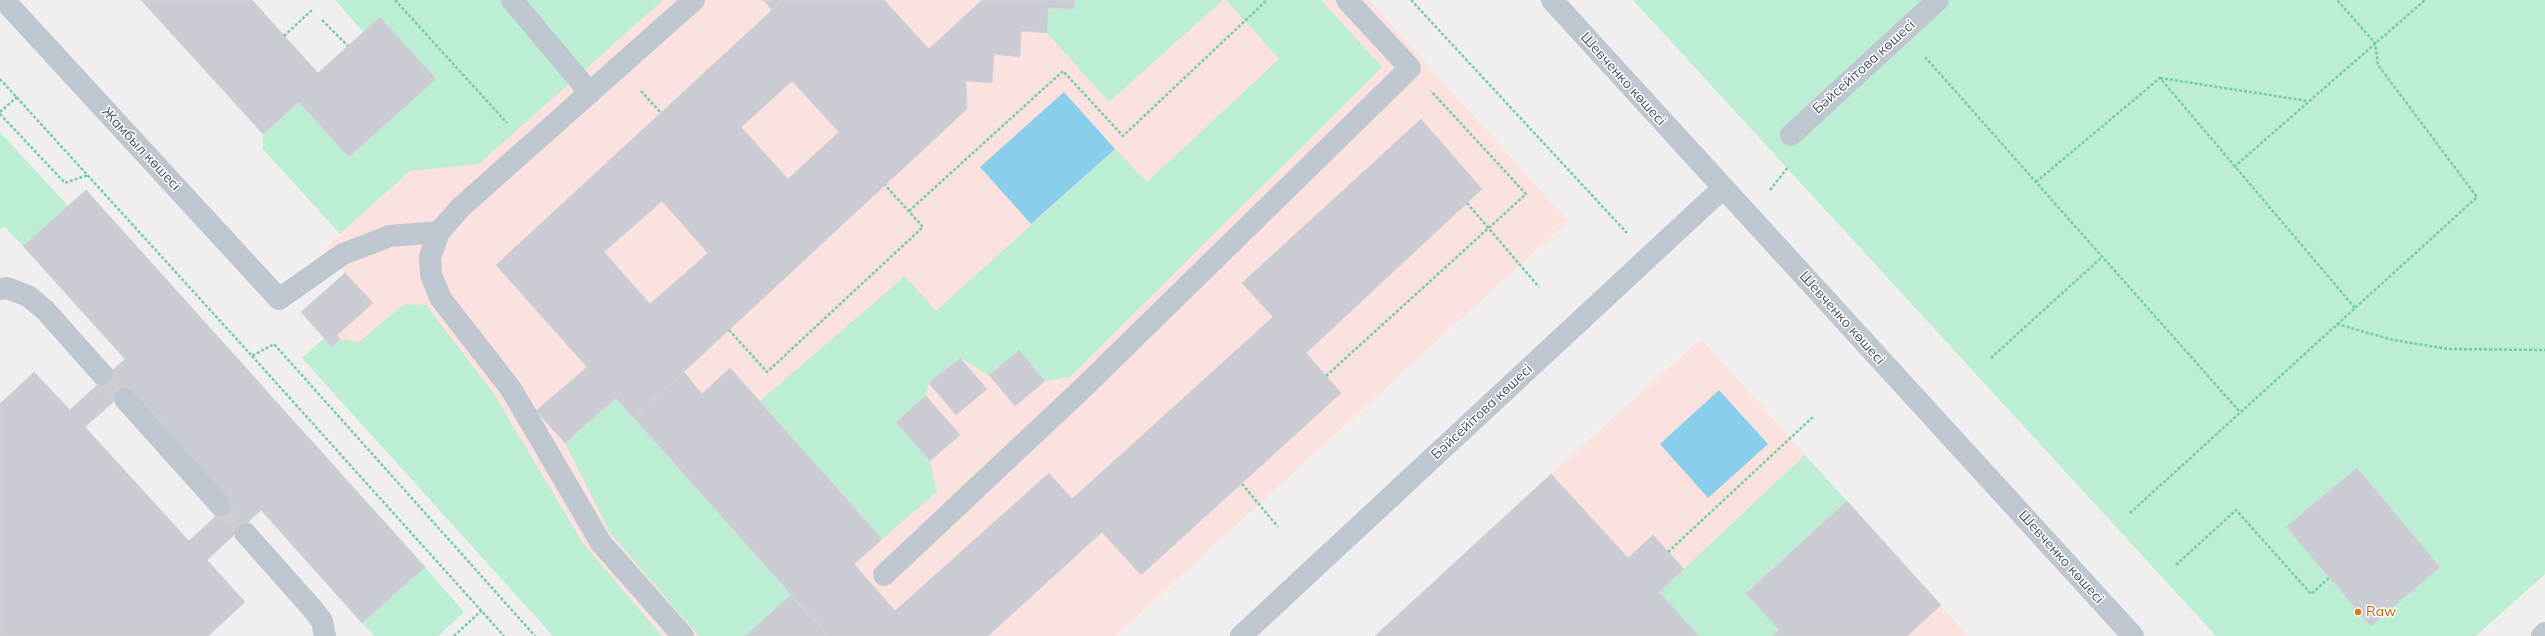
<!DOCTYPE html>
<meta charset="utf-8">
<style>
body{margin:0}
canvas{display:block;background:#f0eeee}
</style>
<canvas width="2545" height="636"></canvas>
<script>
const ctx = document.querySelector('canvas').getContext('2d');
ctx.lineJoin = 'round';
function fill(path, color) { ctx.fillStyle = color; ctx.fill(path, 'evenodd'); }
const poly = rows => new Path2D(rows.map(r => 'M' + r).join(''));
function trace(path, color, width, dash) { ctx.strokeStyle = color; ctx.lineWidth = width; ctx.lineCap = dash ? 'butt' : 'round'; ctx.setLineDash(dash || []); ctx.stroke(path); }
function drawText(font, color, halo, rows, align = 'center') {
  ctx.font = font + ' Mulish,sans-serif'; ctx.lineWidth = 3; ctx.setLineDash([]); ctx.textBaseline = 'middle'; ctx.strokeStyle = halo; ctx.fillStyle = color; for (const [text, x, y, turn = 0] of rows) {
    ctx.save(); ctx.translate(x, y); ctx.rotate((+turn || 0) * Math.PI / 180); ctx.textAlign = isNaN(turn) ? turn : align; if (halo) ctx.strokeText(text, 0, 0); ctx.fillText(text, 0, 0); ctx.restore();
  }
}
const medical = poly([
 [433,0,1369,0,1568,221,1115,636,553,636,302,358,324,338,301,312,345,273,324,249,508,83],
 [1701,339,1968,636,1375,636,1551,474]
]);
const green = poly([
 [335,0,663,0,479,164,410,171,340,234,263,149,263,134,299,102,349,157,436,79,380,17,363,32],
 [1075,0,1223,0,1109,102,1047,33,1048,8,1074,9],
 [1226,0,1321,0,1382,67,1070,377,1045,381,1019,350,989,375,960,358,929,383,926,396,896,422,930,461,937,492,882,539,760,401,905,276,936,311,1115,149,1147,182,1279,59],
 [1633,0,2545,0,2545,574,2476,636,2216,636],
 [0,132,68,206,23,246,4,226,0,229],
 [404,304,426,305,494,394,582,542,662,636,553,636,302,358,324,338,332,347,340,339,359,342],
 [616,398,791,595,745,636,699,636,610,533,565,443],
 [1805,455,1847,501,1746,592,1779,630,1772,636,1699,636,1659,592],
 [425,567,464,612,438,636,375,636,362,623]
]);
const water = poly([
 [1064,92,1115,149,1031,224,980,167],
 [1719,390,1768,444,1708,498,1660,444]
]);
const building = poly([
 [141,0,252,0,318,73,380,17,436,79,349,157,299,102,263,134,141,0],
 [763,0,783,0,772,10,763,0],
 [783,0,884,0,929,49,982,0,1075,0,1074,9,1048,8,1047,33,1021,31,1020,57,994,54,992,83,966,81,967,109,634,418,616,398,565,443,536,411,587,367,496,265,783,0],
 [792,81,839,132,788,179,741,127,792,81],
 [662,201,708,253,650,304,604,252,662,201],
 [1421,119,1482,189,1306,353,1341,393,1141,575,1102,532,988,636,828,636,634,418,684,372,702,394,730,368,882,539,854,564,895,611,1049,473,1072,499,1273,317,1242,283,1421,119],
 [86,190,425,567,362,623,261,510,207,560,245,602,208,636,0,636,0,404,34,372,70,410,125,359,23,246,86,190],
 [129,388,231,502,189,541,85,427,129,388],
 [345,273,373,303,337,335,340,339,332,347,301,312,345,273],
 [1019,350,1045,381,1015,406,989,375,1019,350],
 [960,358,987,389,956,415,929,383,960,358],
 [926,396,960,435,930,461,896,422,926,396],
 [2357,468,2440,567,2371,626,2286,527,2357,468],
 [1551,474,1628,558,1653,535,1684,569,1659,592,1699,636,1375,636,1551,474],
 [1847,501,1941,605,1907,636,1772,636,1779,630,1746,593,1847,501],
 [791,595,828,636,745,636,791,595]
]);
const minorTunnel = poly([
 [102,374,125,399],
 [220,505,246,534]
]);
const path = poly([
 [395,0,507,123],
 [1411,0,1627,233],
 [322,20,348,46],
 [284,36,313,9],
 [1925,57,2240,412],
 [2160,78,2308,101],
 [0,79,252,356,274,344,535,636],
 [641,91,661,113],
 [0,112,17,97],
 [0,114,65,183,88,175],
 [2234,167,2425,0],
 [2036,182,2160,78,2355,308],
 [1770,190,1788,167],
 [1467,203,1539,287],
 [909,211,1063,71,1123,136,1267,0],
 [2337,324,2393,340,2448,349,2545,350],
 [729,330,767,372,923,227,885,185],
 [252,356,504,636],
 [1991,358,2102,257],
 [1326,376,1526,194,1431,91],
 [1242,484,1278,527],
 [2130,513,2477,197,2378,65,2375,43,2337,0],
 [1668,552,1814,416],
 [2176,565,2236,510,2311,594,2330,577],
 [454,636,481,611]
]);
const minor = poly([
 [4,0,279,299,343,254,390,236,439,232],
 [512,0,590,93],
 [1552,0,2133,636],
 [1791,135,1938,0],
 [0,289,7,288,28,296,45,310,102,374],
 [125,399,220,505],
 [246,534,311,607,322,621,325,636],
 [884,575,1085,386,1410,68,1347,0],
 [683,636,601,543,511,389,441,299,431,275,430,257,439,232,461,207,694,0],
 [1241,636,1723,188],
 [2542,636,2545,633]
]);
const markers = [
 [2358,612,4,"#e8710a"]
];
const streetNames = [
 ["Бәйсейітова көшесі",1864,67,-42],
 ["Шевченко көшесі",1623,79,48],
 ["Жамбыл көшесі",141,149,47],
 ["Шевченко көшесі",1842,318,48],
 ["Бәйсейітова көшесі",1482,412,-43],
 ["Шевченко көшесі",2061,557,48]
];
const foodNames = [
 ["Raw",2366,612]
];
fill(medical, '#fbe2de');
fill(green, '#bceed3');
fill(water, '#89cfeb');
fill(building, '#cbccd3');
trace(building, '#d2d3d9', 1);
trace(minorTunnel, '#ceced1', 22, [22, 11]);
trace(path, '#74cca8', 2.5, [3, 2]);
trace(minor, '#bec7d0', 22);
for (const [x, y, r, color] of markers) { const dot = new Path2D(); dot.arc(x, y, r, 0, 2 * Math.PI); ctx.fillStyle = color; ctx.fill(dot); trace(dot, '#fff', 1.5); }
drawText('14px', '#464f5b', '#fff', streetNames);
drawText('14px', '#c56008', '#fff', foodNames, 'left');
</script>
